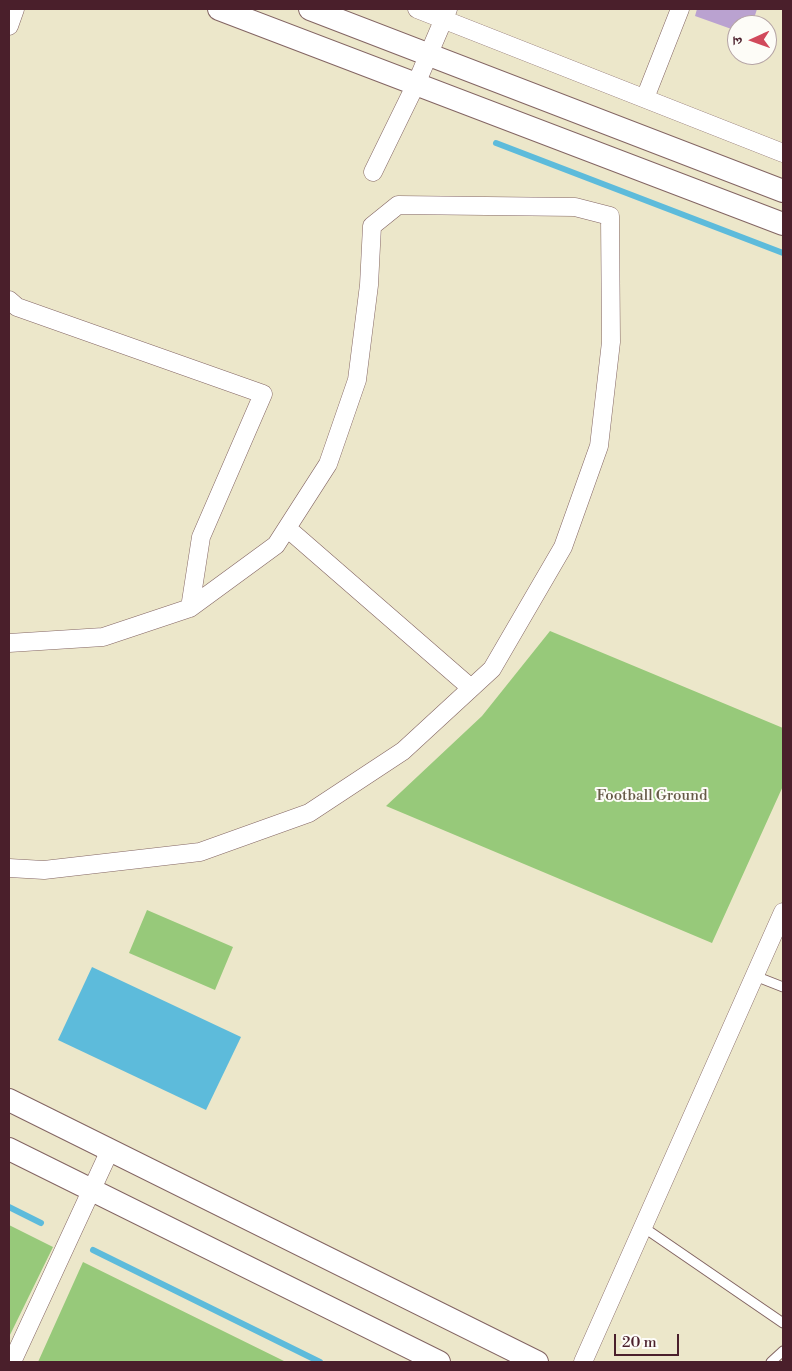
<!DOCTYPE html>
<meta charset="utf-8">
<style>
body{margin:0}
#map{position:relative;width:792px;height:1371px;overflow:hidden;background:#ece7ca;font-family:"Libre Bodoni","Noto Serif Devanagari",serif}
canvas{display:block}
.frame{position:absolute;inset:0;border:10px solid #4a1f2b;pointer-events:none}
.north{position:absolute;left:727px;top:15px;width:50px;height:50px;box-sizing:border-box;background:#fdfcf7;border:1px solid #b5a4a5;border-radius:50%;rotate:268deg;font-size:14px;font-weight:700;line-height:20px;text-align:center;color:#4a1f2b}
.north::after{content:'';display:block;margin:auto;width:18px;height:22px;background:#d1495b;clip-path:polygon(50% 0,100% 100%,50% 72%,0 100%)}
.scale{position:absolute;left:614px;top:1334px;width:65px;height:22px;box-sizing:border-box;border:2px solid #4a1f2b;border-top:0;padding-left:6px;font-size:15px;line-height:18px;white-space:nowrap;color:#4a1f2b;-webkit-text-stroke:4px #fdfcf7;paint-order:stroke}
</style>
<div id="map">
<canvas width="792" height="1371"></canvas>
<div class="frame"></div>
<div class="north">उ</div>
<div class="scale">20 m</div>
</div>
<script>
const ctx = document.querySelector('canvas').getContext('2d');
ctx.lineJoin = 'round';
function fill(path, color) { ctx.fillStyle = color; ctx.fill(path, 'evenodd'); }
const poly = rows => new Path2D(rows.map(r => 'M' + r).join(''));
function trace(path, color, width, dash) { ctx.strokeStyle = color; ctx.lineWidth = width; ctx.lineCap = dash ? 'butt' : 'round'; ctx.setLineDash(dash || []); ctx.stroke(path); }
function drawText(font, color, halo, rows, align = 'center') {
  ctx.font = font + ' "Libre Bodoni",serif'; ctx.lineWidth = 4; ctx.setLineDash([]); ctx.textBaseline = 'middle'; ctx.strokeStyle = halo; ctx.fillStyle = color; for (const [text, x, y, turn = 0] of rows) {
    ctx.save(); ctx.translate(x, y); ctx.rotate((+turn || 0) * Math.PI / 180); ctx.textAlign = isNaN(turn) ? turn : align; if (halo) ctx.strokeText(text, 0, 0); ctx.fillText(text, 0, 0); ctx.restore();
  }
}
const green = poly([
 [550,631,783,728,783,786,712,943,386,806,482,716],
 [147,910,233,947,215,990,129,953],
 [9,1225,53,1247,9,1337],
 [83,1262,286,1362,38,1362]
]);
const water = poly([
 [92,967,241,1037,206,1110,58,1040]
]);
const stream = poly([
 [496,143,783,253],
 [9,1207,41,1223],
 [93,1250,320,1362]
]);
const building = poly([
 [697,9,757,9,752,25,737,25,737,31,695,16]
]);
const service = poly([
 [755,976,783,987],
 [643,1227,783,1323],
 [771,1362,783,1351]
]);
const minor = poly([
 [417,9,783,153],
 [9,26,15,9],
 [645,98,680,9],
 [373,172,416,84,448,9],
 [9,300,17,307,263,394,201,537,190,608],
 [287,528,471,688],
 [9,643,103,637,190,608,276,545,328,464,357,380,369,285,372,226,398,205,575,207,610,216,611,342,599,446,563,547,492,669,403,751,309,813,200,852,44,870,9,868],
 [12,1362,110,1150],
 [583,1362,783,912]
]);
const tertiary = poly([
 [219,9,783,224],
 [310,9,783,191],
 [9,1100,537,1362],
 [9,1149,439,1362]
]);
const parkNames = [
 ["Football Ground",652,796]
];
fill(green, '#97c97a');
fill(water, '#5dbbdb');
trace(stream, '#5dbbdb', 6);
fill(building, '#baa2d0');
trace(service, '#836563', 11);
trace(minor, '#836563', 19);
trace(tertiary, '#836563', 24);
trace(service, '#fff', 9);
trace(minor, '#fff', 18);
trace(tertiary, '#fff', 22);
drawText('15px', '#655a47', '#fdfcf7', parkNames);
</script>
